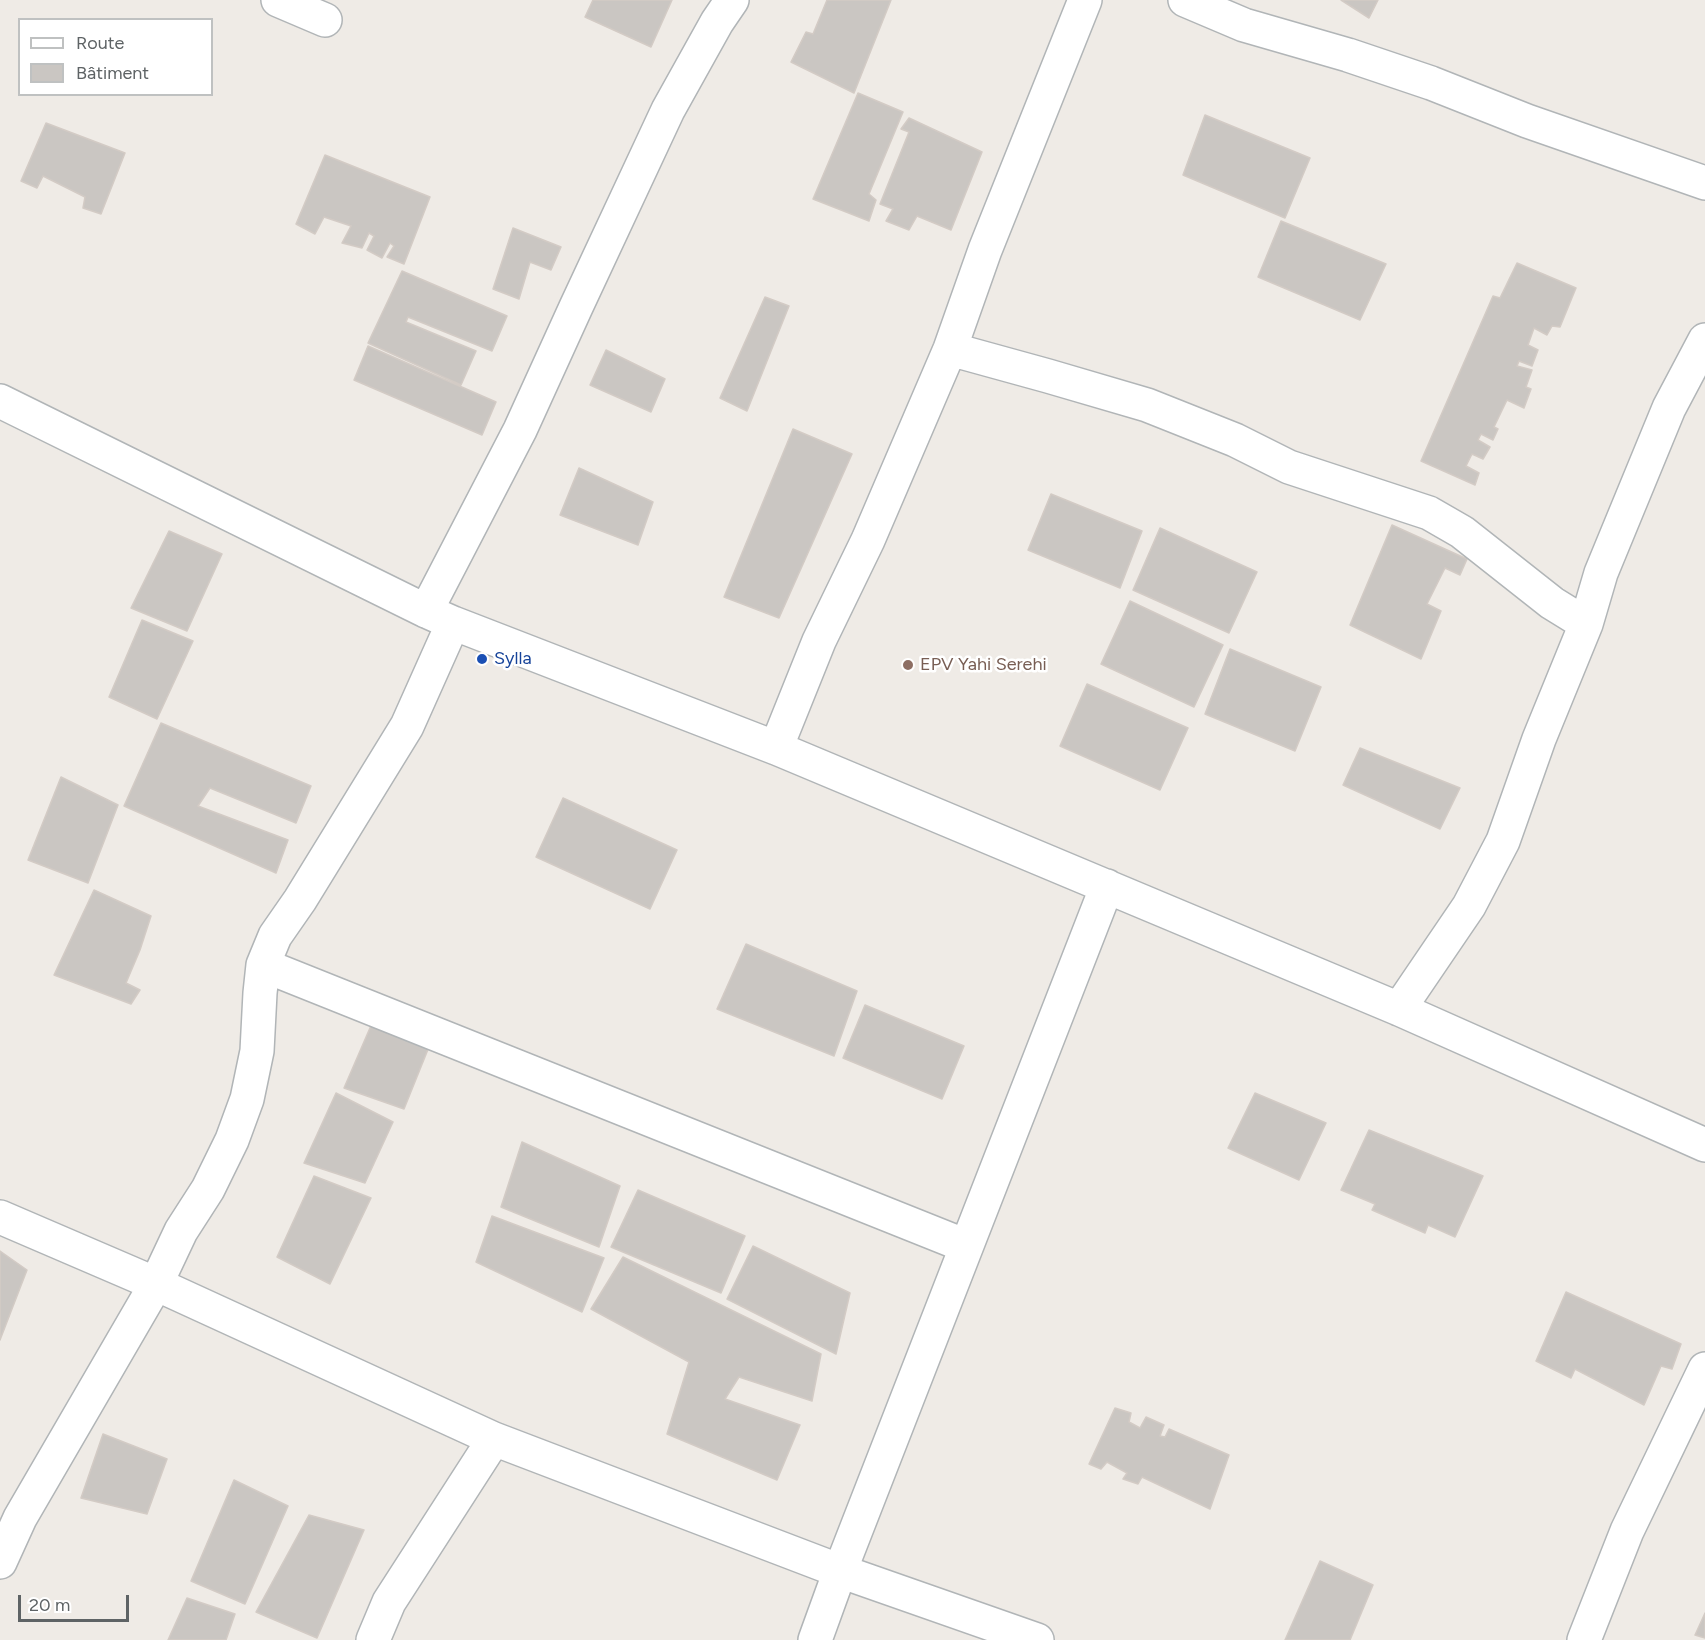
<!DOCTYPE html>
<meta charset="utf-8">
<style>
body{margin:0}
#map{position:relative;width:1705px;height:1640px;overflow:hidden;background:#efebe6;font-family:Figtree,sans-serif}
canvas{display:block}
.legend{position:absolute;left:18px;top:18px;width:195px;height:78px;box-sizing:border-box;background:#fff;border:2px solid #bfc1c1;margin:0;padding:8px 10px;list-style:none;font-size:18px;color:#5e6365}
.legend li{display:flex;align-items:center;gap:12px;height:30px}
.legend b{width:30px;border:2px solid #bfc1c1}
.scale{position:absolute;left:18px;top:1595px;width:111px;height:27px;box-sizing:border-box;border:3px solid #5e6365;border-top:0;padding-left:8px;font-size:18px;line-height:21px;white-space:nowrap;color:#5e6365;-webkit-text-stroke:4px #fff;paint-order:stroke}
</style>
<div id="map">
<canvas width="1705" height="1640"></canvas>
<ul class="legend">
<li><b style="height:8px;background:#fff"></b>Route</li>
<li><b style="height:16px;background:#cac6c2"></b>Bâtiment</li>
</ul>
<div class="scale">20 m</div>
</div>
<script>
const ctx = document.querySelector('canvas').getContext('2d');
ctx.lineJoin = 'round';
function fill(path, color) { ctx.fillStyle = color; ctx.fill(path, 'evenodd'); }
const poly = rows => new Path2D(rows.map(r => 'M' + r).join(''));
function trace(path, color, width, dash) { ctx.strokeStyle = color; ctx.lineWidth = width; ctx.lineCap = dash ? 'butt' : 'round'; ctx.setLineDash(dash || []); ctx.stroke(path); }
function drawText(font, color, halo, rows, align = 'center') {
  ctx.font = font + ' Figtree,sans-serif'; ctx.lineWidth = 5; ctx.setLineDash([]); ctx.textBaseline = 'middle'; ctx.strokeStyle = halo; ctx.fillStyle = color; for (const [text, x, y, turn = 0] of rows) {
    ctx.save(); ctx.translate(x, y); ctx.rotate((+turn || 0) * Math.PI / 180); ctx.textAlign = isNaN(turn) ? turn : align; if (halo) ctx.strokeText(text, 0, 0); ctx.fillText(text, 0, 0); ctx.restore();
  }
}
const building = poly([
 [593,0,672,0,651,47,585,17,593,0],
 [827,0,891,0,854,93,791,62,806,32,813,34,827,0],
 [1341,0,1378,0,1369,18,1341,0],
 [858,93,903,112,869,194,876,200,869,221,813,199,858,93],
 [1205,115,1310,158,1285,218,1183,175,1205,115],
 [909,118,982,152,951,230,917,216,909,230,886,221,893,209,880,204,909,132,901,129,909,118],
 [46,123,125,153,101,214,83,208,85,197,43,176,37,188,21,181,46,123],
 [325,155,430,197,404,264,387,257,394,246,390,243,382,258,367,250,374,236,369,233,362,248,342,243,351,226,324,217,315,234,296,224,325,155],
 [1281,221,1386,264,1360,320,1258,277,1281,221],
 [513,228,561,247,551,270,530,262,519,299,493,289,513,228],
 [1517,263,1576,288,1560,327,1552,326,1547,335,1534,328,1528,345,1538,350,1532,366,1519,361,1517,366,1532,370,1526,387,1531,389,1524,408,1507,400,1494,427,1498,429,1493,440,1481,434,1478,440,1490,447,1483,459,1472,454,1466,466,1479,473,1475,485,1421,461,1493,296,1500,298,1517,263],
 [402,271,507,316,492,351,408,317,406,322,476,351,461,385,368,343,402,271],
 [765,297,789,306,747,411,720,398,765,297],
 [368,346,496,402,482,435,354,380,368,346],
 [606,350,665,379,651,412,590,385,606,350],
 [793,429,852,454,779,618,724,597,793,429],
 [579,468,653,502,638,545,560,515,579,468],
 [1051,494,1142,531,1120,588,1028,550,1051,494],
 [1392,525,1467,559,1460,575,1445,568,1427,604,1441,611,1421,659,1350,625,1392,525],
 [1160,528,1257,572,1229,633,1133,590,1160,528],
 [169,531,222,554,187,631,131,608,169,531],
 [1130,601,1223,645,1194,707,1101,664,1130,601],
 [142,620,193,641,157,719,109,697,142,620],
 [1230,649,1321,687,1295,751,1205,714,1230,649],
 [1087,684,1188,728,1160,790,1060,746,1087,684],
 [161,723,311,786,296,823,210,788,198,806,288,840,276,873,124,806,161,723],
 [1360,748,1460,788,1440,829,1343,785,1360,748],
 [61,777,118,805,88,883,28,860,61,777],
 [563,798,677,850,650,909,536,857,563,798],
 [94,890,151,916,140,950,126,983,140,990,131,1004,54,975,94,890],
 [746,944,857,991,834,1056,717,1009,746,944],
 [865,1005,964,1046,942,1099,843,1058,865,1005],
 [376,1014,433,1037,404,1109,344,1088,376,1014],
 [336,1093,393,1122,365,1183,304,1163,336,1093],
 [1255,1093,1326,1123,1299,1180,1228,1148,1255,1093],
 [1369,1130,1483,1176,1455,1237,1428,1225,1425,1233,1372,1210,1375,1204,1341,1190,1369,1130],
 [522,1142,620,1186,599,1247,501,1207,522,1142],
 [314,1176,371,1198,330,1284,277,1257,314,1176],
 [638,1190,745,1236,721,1293,611,1247,638,1190],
 [492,1216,604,1258,582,1312,476,1262,492,1216],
 [753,1246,850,1293,836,1354,727,1299,753,1246],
 [0,1251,27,1270,0,1340,0,1251],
 [623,1257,821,1354,812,1401,739,1377,725,1399,800,1425,777,1480,667,1434,689,1362,591,1309,623,1257],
 [1566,1292,1681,1344,1672,1369,1661,1366,1644,1405,1575,1369,1571,1378,1536,1361,1566,1292],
 [1115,1408,1131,1413,1129,1422,1140,1428,1146,1417,1164,1425,1160,1436,1165,1437,1169,1429,1229,1455,1210,1509,1142,1477,1138,1484,1123,1479,1127,1473,1107,1462,1101,1469,1089,1464,1115,1408],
 [103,1434,167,1459,147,1514,81,1498,103,1434],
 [234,1480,288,1506,245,1604,191,1581,234,1480],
 [309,1515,364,1530,317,1638,256,1612,309,1515],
 [1320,1561,1373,1585,1350,1640,1285,1640,1320,1561],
 [187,1598,235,1614,226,1640,168,1640,187,1598],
 [1705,1613,1705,1638,1695,1635,1705,1613]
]);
const minor = poly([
 [278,0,325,20],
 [1185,0,1244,25,1348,55,1431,83,1527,121,1705,183],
 [950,349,1048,376,1147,405,1235,440,1289,467,1429,513,1462,532,1552,603,1586,624],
 [0,401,426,611,453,623,776,748,1399,1009,1705,1145],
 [426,611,520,430,576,307,668,110,717,22,732,0],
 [776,748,819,641,868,540,950,349,985,250,1085,0],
 [263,965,966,1246],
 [1399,1009,1469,906,1503,841,1539,739,1586,624,1601,573,1669,408,1705,340],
 [0,1217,156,1284,494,1439,840,1571,1037,1640],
 [0,1562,20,1518,156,1284,181,1231,208,1189,232,1140,247,1099,257,1051,260,993,263,965,275,936,300,900,407,726,453,623],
 [373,1640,389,1602,494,1439],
 [815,1640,840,1571,1107,886],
 [1584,1640,1627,1531,1705,1369]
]);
const markers = [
 [482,659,6,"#1a4fb4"],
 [908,665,6,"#8d6e63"]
];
const transitNames = [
 ["Sylla",494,659]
];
const educationNames = [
 ["EPV Yahi Serehi",920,665]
];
fill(building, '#cac6c2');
trace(building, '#d3cbc5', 1.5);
trace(minor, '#b1b5b7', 36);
trace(minor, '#fff', 33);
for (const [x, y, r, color] of markers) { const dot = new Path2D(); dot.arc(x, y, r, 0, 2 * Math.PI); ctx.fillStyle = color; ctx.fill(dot); trace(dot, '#fff', 2); }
drawText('18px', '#164399', '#fff', transitNames, 'left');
drawText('18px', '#785e54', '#fff', educationNames, 'left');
</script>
